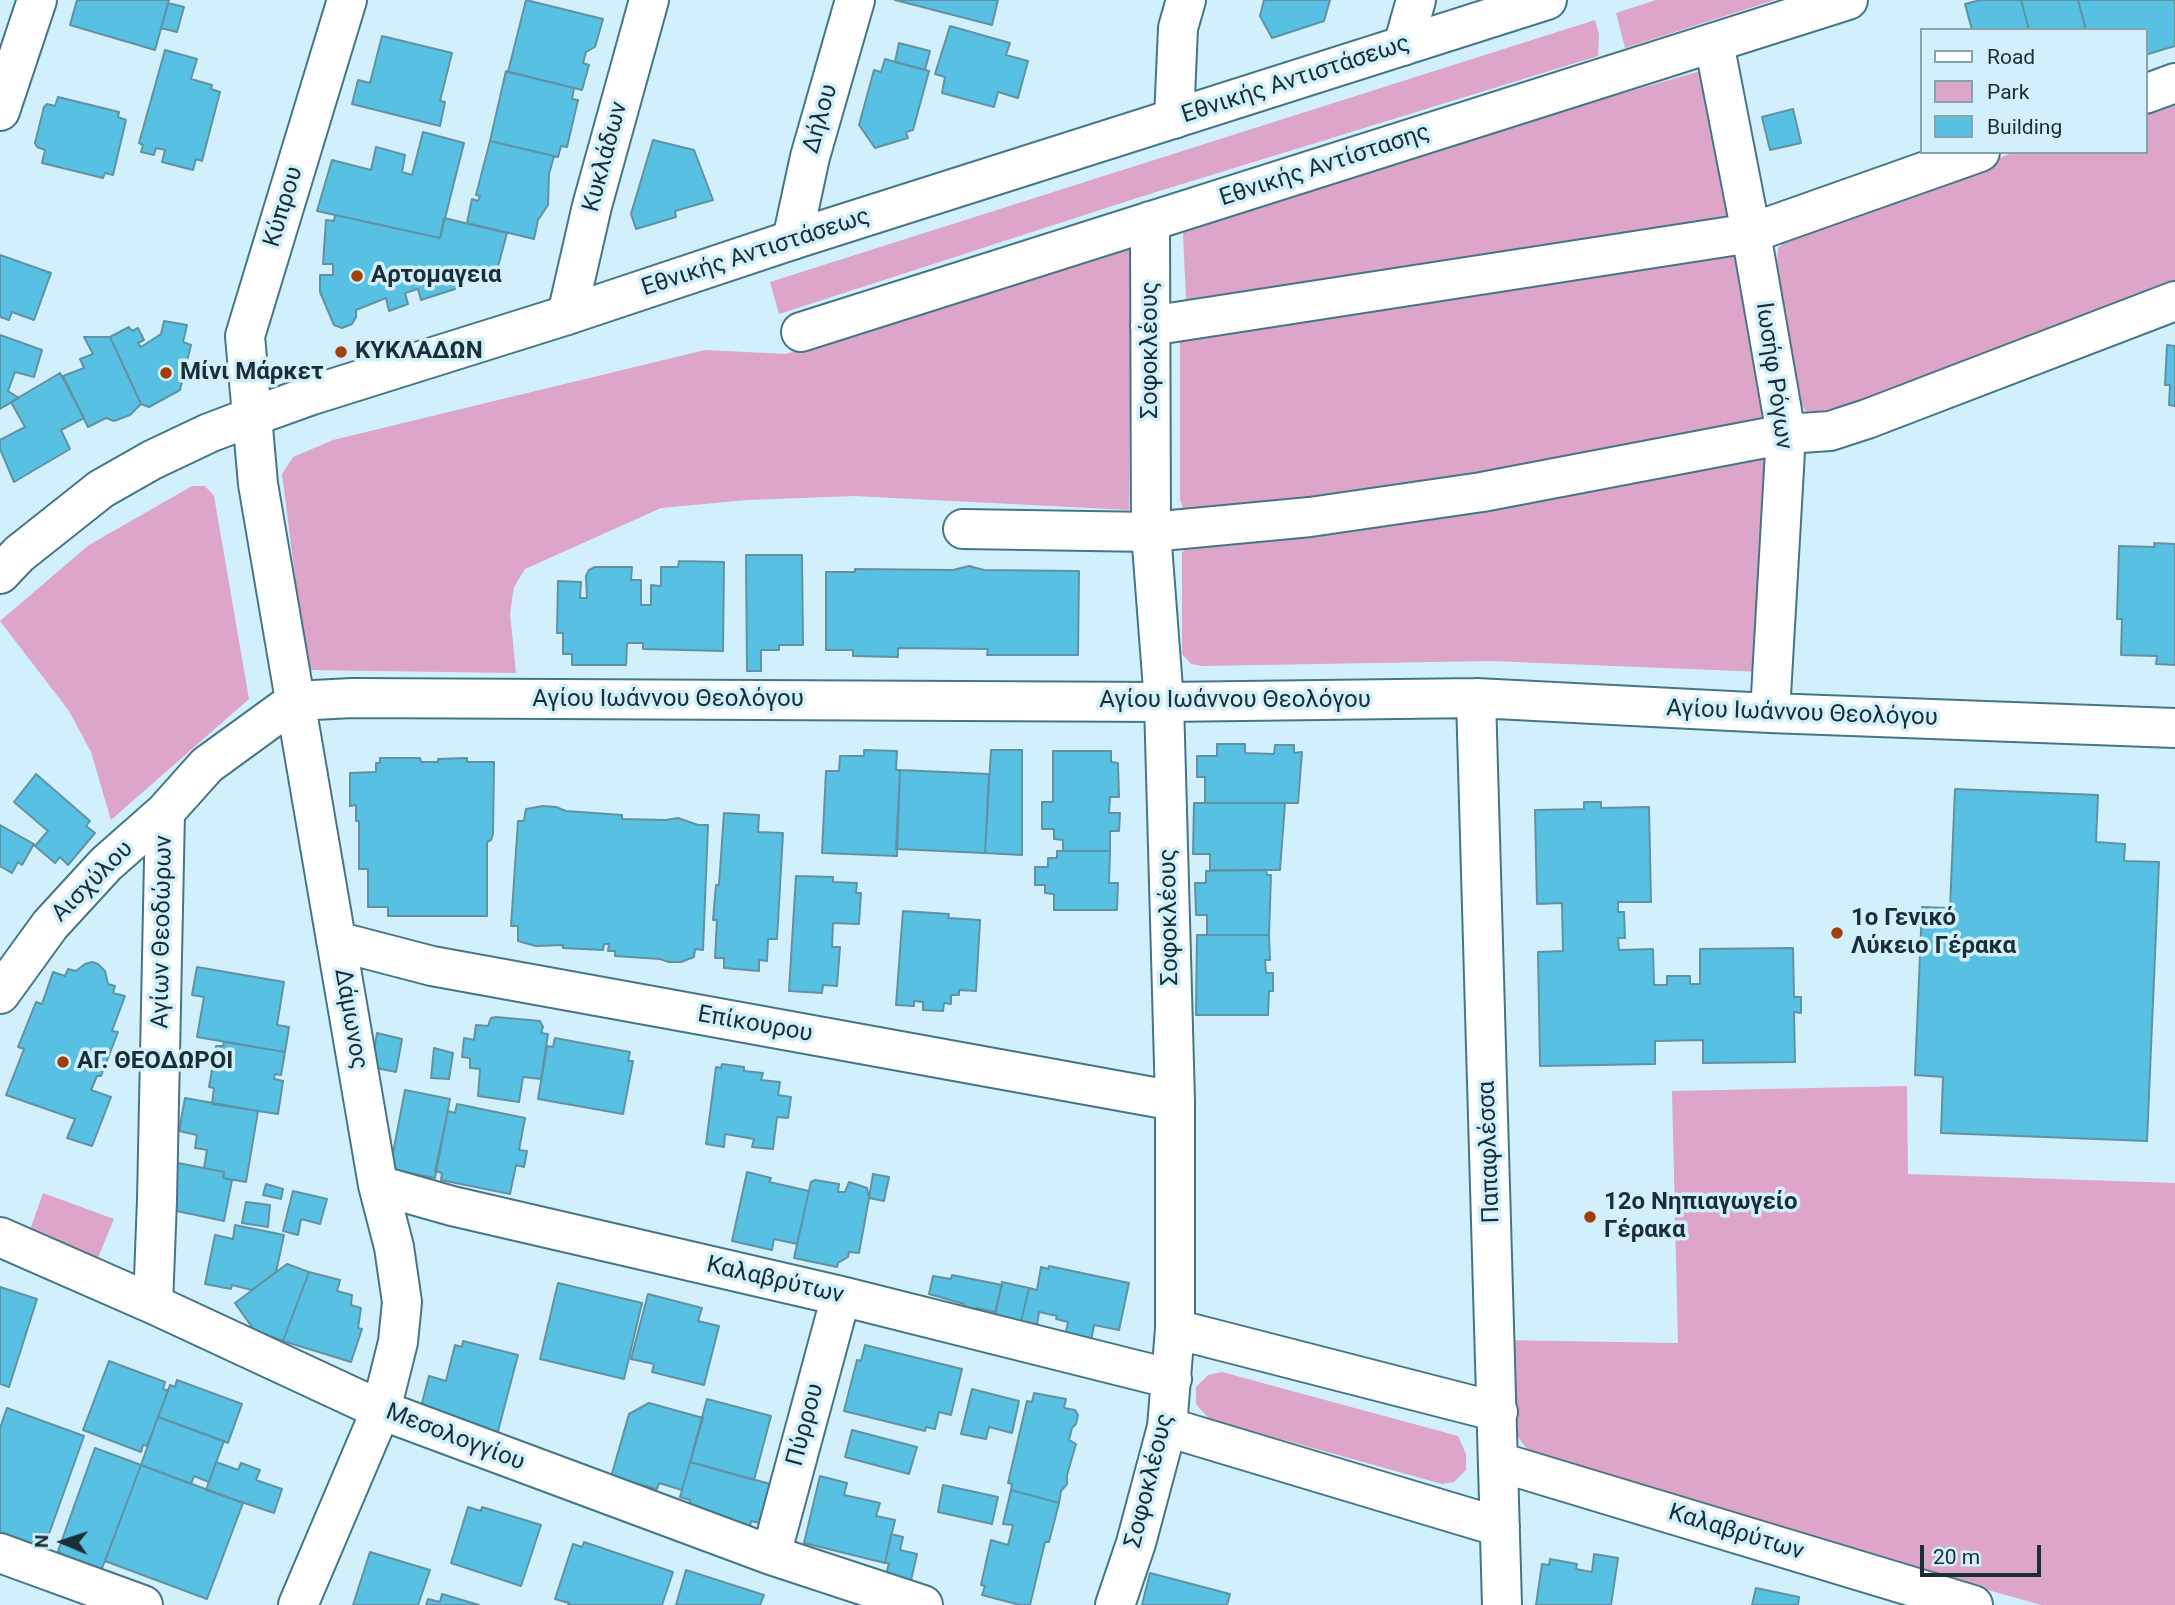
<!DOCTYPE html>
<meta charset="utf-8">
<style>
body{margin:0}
#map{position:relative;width:2175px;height:1605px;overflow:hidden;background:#d2f0fb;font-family:Roboto,sans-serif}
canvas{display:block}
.legend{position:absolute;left:1920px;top:28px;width:228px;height:126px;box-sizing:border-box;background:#d2f0fb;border:2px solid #88a2ac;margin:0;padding:9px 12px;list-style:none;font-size:21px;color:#1a2e35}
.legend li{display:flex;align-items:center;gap:14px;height:35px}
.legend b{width:35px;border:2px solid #88a2ac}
.north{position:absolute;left:28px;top:1507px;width:70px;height:70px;-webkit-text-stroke:5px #d2f0fb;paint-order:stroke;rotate:272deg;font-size:19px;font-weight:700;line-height:28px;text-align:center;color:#1a2e35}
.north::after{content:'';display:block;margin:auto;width:24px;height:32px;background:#1a2e35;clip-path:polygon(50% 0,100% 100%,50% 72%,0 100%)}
.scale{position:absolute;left:1920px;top:1545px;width:121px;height:32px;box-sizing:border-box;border:4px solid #1a2e35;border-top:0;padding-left:9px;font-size:21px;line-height:24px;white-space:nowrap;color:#1a2e35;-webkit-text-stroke:5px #d2f0fb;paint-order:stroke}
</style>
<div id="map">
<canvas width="2175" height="1605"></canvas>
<ul class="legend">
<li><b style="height:9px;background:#fff"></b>Road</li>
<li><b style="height:19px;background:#dda5c7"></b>Park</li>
<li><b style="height:19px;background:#58c0e2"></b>Building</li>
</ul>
<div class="north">N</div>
<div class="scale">20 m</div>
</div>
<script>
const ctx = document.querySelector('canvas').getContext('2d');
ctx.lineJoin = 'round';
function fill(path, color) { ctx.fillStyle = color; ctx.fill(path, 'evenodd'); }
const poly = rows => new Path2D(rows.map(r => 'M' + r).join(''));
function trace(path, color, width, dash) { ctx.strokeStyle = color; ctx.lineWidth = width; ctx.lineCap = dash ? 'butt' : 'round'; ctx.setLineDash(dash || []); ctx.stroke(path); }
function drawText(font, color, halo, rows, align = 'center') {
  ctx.font = font + ' Roboto,sans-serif'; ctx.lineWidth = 7; ctx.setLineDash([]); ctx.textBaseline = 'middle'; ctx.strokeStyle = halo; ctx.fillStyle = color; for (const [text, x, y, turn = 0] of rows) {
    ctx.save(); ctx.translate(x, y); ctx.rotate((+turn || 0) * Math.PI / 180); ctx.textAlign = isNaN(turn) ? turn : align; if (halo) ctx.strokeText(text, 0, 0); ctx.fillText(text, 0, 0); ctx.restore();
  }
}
const green = poly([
 [1656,0,1775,0,1625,48,1616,13],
 [1595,20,1599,34,1598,56,1140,197,779,314,770,282],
 [1704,70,1735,220,1190,305,1186,298,1183,235,1186,224,1356,170],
 [2175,93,2175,281,1867,401,1819,411,1806,411,1800,403,1777,268,1778,248,1788,239,2015,152,2145,152,2145,104],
 [1132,246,1129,510,855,496,747,500,661,508,525,569,514,587,510,613,516,673,307,670,282,474,293,457,333,440,705,350,786,354],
 [1740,248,1768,424,1519,475,1190,511,1183,508,1180,500,1180,342,1183,335],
 [1765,454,1763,672,1491,661,1202,666,1191,664,1182,654,1182,553,1190,543],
 [192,486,205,486,214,496,249,699,111,820,91,752,69,711,0,621,89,545],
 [1907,1086,1908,1174,2175,1183,2175,1605,2042,1605,1539,1466,1503,1416,1500,1340,1678,1343,1672,1091],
 [43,1193,114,1219,97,1260,30,1230],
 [1222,1372,1458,1436,1466,1454,1466,1470,1454,1482,1442,1484,1209,1419,1196,1404,1196,1387,1208,1375]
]);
const building = poly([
 [77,0,169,0,155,50,70,25,77,0],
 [526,0,603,19,595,47,586,52,583,63,589,65,582,90,508,72,526,0],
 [895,0,998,0,992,25,895,0],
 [1264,0,1330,0,1324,21,1272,38,1260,16,1264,0],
 [1980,0,2021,0,2029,30,1972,30,1965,4,1980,0],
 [2021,0,2078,0,2086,30,2029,30,2021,0],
 [2078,0,2175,0,2175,46,2145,55,2145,30,2086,30,2078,0],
 [168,3,184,7,177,32,161,28,168,3],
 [950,26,1010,43,1006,55,1028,61,1018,98,998,92,994,107,942,93,945,77,935,74,950,26],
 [382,36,452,53,440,101,445,102,440,126,352,104,358,80,370,83,382,36],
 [899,43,930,51,925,70,895,62,899,43],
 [165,50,197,59,191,79,212,85,211,89,220,92,202,161,196,159,193,170,162,162,165,150,156,148,154,155,141,152,143,145,139,143,165,50],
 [885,59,929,71,913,130,906,132,908,138,875,148,859,125,874,70,881,72,885,59],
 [506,71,574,88,572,99,578,100,567,147,561,146,558,157,490,141,506,71],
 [58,97,119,112,118,117,126,120,113,175,105,173,103,178,42,163,45,150,37,147,35,143,44,107,47,104,55,106,58,97],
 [1793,109,1801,143,1770,150,1762,117,1793,109],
 [423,132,464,143,440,238,317,211,332,160,371,170,376,147,405,155,402,172,412,175,423,132],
 [653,140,694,150,713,200,675,211,676,217,636,229,631,214,653,140],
 [490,141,554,156,549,174,548,205,538,220,534,239,467,223,472,199,478,201,480,196,476,195,490,141],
 [335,215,440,238,444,218,507,233,496,274,492,279,478,276,476,270,455,277,458,288,421,300,418,289,405,293,408,304,389,311,386,298,356,310,356,317,352,324,342,328,334,325,320,292,320,275,333,275,333,264,323,264,326,220,334,221,335,215],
 [0,255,51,273,34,320,12,312,9,320,0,317,0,255],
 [164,321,187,325,183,342,191,345,180,390,149,407,141,404,110,337,129,327,132,331,138,328,144,340,138,343,141,347,161,334,164,321],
 [0,335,42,350,34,377,15,372,8,391,19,398,0,409,0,335],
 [84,337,110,337,141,404,130,415,114,421,106,418,88,427,63,376,84,368,80,359,93,354,84,337],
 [2167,345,2175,346,2175,406,2169,405,2170,385,2165,385,2167,345],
 [60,373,84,418,61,430,70,449,14,482,0,449,0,440,25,427,11,402,60,373],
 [2154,543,2175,544,2175,665,2156,664,2157,656,2121,655,2122,619,2117,619,2119,546,2155,547,2154,543],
 [746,555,802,555,803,645,779,645,779,650,761,650,761,671,747,671,746,555],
 [679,561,724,562,723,651,643,649,643,643,627,643,626,665,572,665,572,654,563,654,563,633,557,633,558,581,581,582,580,598,587,598,586,576,589,570,595,567,632,567,631,580,641,580,641,605,651,605,651,585,661,586,661,567,678,567,679,561],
 [969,566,984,570,1079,571,1078,655,987,655,988,649,898,648,898,657,853,656,853,650,826,650,826,572,855,572,855,569,953,570,969,566],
 [1217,744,1245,744,1245,753,1274,754,1275,745,1294,745,1294,753,1302,752,1298,803,1205,803,1205,777,1197,777,1197,756,1217,756,1217,744],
 [864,750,897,751,896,770,900,770,897,856,822,853,826,771,839,771,840,756,864,756,864,750],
 [991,750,1022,750,1022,855,985,853,991,750],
 [1053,751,1111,751,1111,762,1118,763,1119,797,1110,797,1109,813,1120,813,1119,831,1110,831,1110,851,1063,851,1063,840,1054,839,1054,829,1042,829,1042,802,1053,802,1053,751],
 [380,758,420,758,421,762,438,762,438,759,467,758,467,762,494,762,493,834,491,840,487,842,487,916,388,916,388,907,368,907,368,869,359,869,359,821,356,821,356,805,350,806,350,773,376,772,376,763,380,763,380,758],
 [900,770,989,774,985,853,896,849,900,770],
 [36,774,90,821,86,826,95,833,68,865,60,857,55,863,35,846,48,831,14,802,36,774],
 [1955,789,2098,795,2096,842,2125,844,2124,861,2159,862,2147,1141,1941,1133,1943,1077,1915,1075,1922,907,1950,908,1955,789],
 [1584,802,1601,802,1601,808,1649,807,1651,902,1618,902,1618,912,1624,912,1625,938,1618,938,1619,950,1653,949,1654,985,1667,985,1667,976,1690,976,1690,984,1700,984,1700,949,1793,948,1794,997,1801,997,1801,1013,1794,1012,1795,1062,1703,1063,1703,1040,1655,1041,1655,1064,1540,1066,1538,952,1563,951,1562,903,1537,904,1535,810,1584,809,1584,802],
 [1194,803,1285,803,1280,870,1210,870,1210,854,1193,854,1194,803],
 [543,806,556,807,566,811,622,815,622,819,666,820,678,818,698,825,708,825,703,950,695,949,694,957,681,962,669,962,660,959,615,956,615,951,608,951,609,944,604,944,603,950,563,948,563,945,536,946,518,941,518,926,511,926,518,821,524,821,526,809,543,806],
 [724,813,759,815,758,832,783,833,777,939,768,939,767,961,759,960,759,971,724,968,724,958,715,958,717,920,713,920,716,885,719,885,724,813],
 [0,825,34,844,22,865,18,862,12,873,0,866,0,825],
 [1057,851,1110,851,1109,883,1118,883,1117,910,1054,910,1054,894,1045,893,1045,885,1035,885,1035,867,1048,867,1048,858,1057,858,1057,851],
 [1266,870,1267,875,1271,875,1269,935,1207,935,1207,915,1196,915,1195,883,1206,883,1206,871,1266,870],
 [796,876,833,877,833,882,857,883,856,893,861,893,859,924,833,923,832,947,840,947,837,986,823,985,822,993,789,991,796,876],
 [903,911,949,914,948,918,980,920,976,991,959,990,959,995,951,995,951,1004,944,1003,943,1011,923,1010,923,1002,914,1001,914,1006,896,1005,903,911],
 [1197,935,1269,935,1270,960,1265,960,1266,973,1273,973,1273,991,1269,991,1268,1015,1196,1015,1197,935],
 [92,962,98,964,105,971,108,984,115,986,113,993,125,996,112,1031,118,1032,101,1076,97,1076,91,1090,111,1097,92,1146,67,1138,75,1119,6,1095,24,1049,18,1047,36,1002,42,1004,53,972,65,976,68,969,76,971,85,964,92,962],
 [197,967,284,982,277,1025,289,1027,285,1052,197,1037,204,997,192,995,197,967],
 [496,1017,540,1021,543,1027,541,1033,548,1034,541,1079,523,1077,519,1102,478,1096,480,1069,470,1068,470,1058,462,1057,464,1038,474,1040,476,1025,488,1026,491,1018,496,1017],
 [377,1033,402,1039,396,1072,371,1067,377,1033],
 [555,1038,630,1052,628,1061,633,1061,623,1114,538,1099,547,1046,553,1047,555,1038],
 [224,1042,285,1052,281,1075,275,1074,274,1079,283,1081,278,1114,212,1104,214,1088,209,1087,212,1070,218,1071,219,1062,213,1061,216,1046,223,1046,224,1042],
 [434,1048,453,1053,449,1079,431,1078,434,1048],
 [722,1064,744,1067,744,1071,763,1073,761,1080,780,1082,778,1095,791,1097,788,1118,777,1117,773,1149,752,1147,754,1139,725,1134,724,1147,706,1144,716,1067,721,1068,722,1064],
 [405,1090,450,1099,435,1178,390,1169,405,1090],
 [185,1098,258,1111,246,1182,223,1178,224,1172,204,1168,207,1150,195,1148,197,1135,179,1131,185,1098],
 [457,1104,525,1118,519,1150,527,1151,524,1167,516,1165,510,1194,441,1180,442,1173,435,1171,448,1111,455,1113,457,1104],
 [168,1161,224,1172,223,1178,232,1180,224,1221,167,1209,168,1161],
 [747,1172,771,1178,769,1182,809,1191,797,1244,774,1239,772,1250,732,1241,747,1172],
 [873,1174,889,1177,884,1201,869,1198,873,1174],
 [815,1180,839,1184,838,1192,845,1192,849,1182,867,1188,869,1198,859,1253,849,1252,848,1257,838,1263,837,1267,794,1258,811,1182,815,1180],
 [266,1184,283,1189,281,1199,263,1195,266,1184],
 [293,1191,327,1199,320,1224,301,1219,298,1235,283,1231,293,1191],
 [246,1202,270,1205,268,1227,242,1223,246,1202],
 [235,1225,284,1235,276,1272,252,1290,232,1285,231,1289,205,1284,215,1235,233,1239,235,1225],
 [287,1264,309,1272,283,1341,254,1330,235,1303,287,1264],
 [1049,1266,1129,1283,1119,1330,1094,1325,1091,1341,1065,1336,1068,1322,1056,1319,1057,1316,1039,1312,1037,1326,1021,1322,1029,1288,1037,1290,1041,1267,1048,1269,1049,1266],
 [309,1272,340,1280,337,1291,352,1295,351,1305,361,1308,358,1328,362,1329,351,1362,283,1341,309,1272],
 [952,1275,1002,1285,995,1312,976,1308,975,1314,963,1311,964,1304,929,1294,933,1276,951,1279,952,1275],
 [1002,1282,1029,1288,1021,1322,995,1317,1002,1282],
 [558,1283,642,1303,624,1379,540,1359,558,1283],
 [0,1287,37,1299,9,1387,0,1384,0,1287],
 [648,1294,702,1308,698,1321,719,1326,704,1385,652,1372,654,1364,631,1359,648,1294],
 [463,1341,518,1355,497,1435,420,1411,429,1376,446,1381,455,1345,462,1347,463,1341],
 [865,1345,962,1369,951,1415,939,1412,935,1429,926,1427,925,1431,844,1411,857,1360,861,1361,865,1345],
 [109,1361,165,1382,163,1389,168,1391,147,1446,143,1445,141,1452,83,1430,109,1361],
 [177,1380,242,1404,228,1443,158,1417,170,1385,175,1387,177,1380],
 [972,1389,1019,1401,1012,1433,989,1427,986,1439,961,1434,972,1389],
 [1034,1393,1066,1399,1064,1408,1075,1410,1078,1415,1076,1424,1072,1428,1069,1440,1076,1444,1067,1475,1067,1484,1061,1491,1059,1503,1011,1490,1012,1484,1008,1483,1027,1401,1032,1402,1034,1393],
 [707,1399,771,1416,754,1480,690,1462,707,1399],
 [649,1403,703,1418,682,1490,659,1483,657,1489,611,1477,629,1414,649,1403],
 [7,1408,84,1436,40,1559,0,1544,0,1428,7,1408],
 [158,1417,224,1441,209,1482,194,1476,191,1484,141,1465,158,1417],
 [852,1430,917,1447,909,1474,845,1457,852,1430],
 [95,1448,141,1465,98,1579,56,1563,60,1552,58,1551,95,1448],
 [216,1462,238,1470,241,1463,260,1470,256,1480,282,1489,274,1513,206,1490,216,1462],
 [690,1462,774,1485,763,1524,751,1521,750,1528,689,1509,690,1500,680,1497,690,1462],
 [141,1465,243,1503,207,1599,105,1561,141,1465],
 [820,1476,847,1483,844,1495,880,1503,876,1516,895,1520,885,1563,804,1543,820,1476],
 [943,1485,998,1497,992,1524,938,1512,943,1485],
 [1011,1490,1059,1503,1049,1542,1045,1542,1030,1605,1020,1605,982,1595,985,1586,981,1585,991,1540,1008,1545,1013,1525,1003,1524,1011,1490],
 [468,1507,481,1511,482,1507,541,1525,521,1586,451,1563,468,1507],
 [891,1534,903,1537,900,1550,917,1554,910,1585,885,1579,889,1563,885,1563,891,1534],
 [584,1542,673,1572,662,1605,568,1605,569,1603,555,1599,573,1544,582,1547,584,1542],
 [370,1552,430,1570,418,1605,353,1605,370,1552],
 [1594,1554,1618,1558,1611,1605,1536,1605,1542,1564,1549,1565,1550,1559,1577,1564,1576,1569,1592,1572,1594,1554],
 [686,1570,764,1595,760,1605,676,1605,686,1570],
 [1150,1573,1230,1594,1227,1605,1142,1605,1150,1573],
 [1756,1588,1799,1597,1798,1605,1752,1605,1756,1588],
 [442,1594,479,1605,426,1605,428,1599,440,1602,442,1594]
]);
const minor = poly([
 [1714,43,1751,233,1786,434,1770,713],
 [1403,46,1416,0],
 [2145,94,2175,83],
 [0,111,37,0],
 [1174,119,1178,28,1186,0],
 [792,240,810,157,855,0],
 [567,315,592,206,649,0],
 [1150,326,1751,233,1980,152],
 [801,332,1848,0],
 [963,529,1151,532,1310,517,1482,492,1786,434,1830,431,1867,419,2175,301],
 [1476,698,1502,1605],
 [295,701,352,698,1164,702,1476,698,1770,713,2175,728],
 [336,941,432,966,1175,1101],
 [0,994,50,925,106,864,165,812,207,765,295,701],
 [378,1185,452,1206,841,1296,1172,1379],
 [0,1237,153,1304,381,1410,771,1555,923,1605],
 [153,1304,157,1200,165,812],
 [1175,1329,1498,1412],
 [1167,1427,1500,1527],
 [1499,1462,1973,1605],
 [0,1553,143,1605],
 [771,1555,841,1296],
 [298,1605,381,1410,398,1342,402,1302,394,1247,378,1185,258,484,245,336,347,0],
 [1115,1605,1136,1543,1167,1427,1175,1329,1175,1101,1164,702,1151,532,1150,221]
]);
const tertiary = poly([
 [0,574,19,554,101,489,152,460,209,433,251,417,312,395,567,315,792,240,1547,0]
]);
const markers = [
 [357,276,7,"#a23e08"],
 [341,352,7,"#a23e08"],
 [166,373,7,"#a23e08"],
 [1837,933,7,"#a23e08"],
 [63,1062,7,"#a23e08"],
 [1590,1217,7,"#a23e08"]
];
const streetNames = [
 ["Εθνικής Αντιστάσεως",1296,80,-18],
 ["Δήλου",821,119,-74],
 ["Κυκλάδων",606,157,-75],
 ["Εθνικής Αντίστασης",1325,166,-18],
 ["Κύπρου",284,207,-73],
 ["Εθνικής Αντιστάσεως",756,253,-18],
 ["Σοφοκλέους",1151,350,-90],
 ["Ιωσήφ Ρόγων",1773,376,82],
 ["Αγίου Ιωάννου Θεολόγου",668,700],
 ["Αγίου Ιωάννου Θεολόγου",1235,701],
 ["Αγίου Ιωάννου Θεολόγου",1802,714,2],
 ["Αισχύλου",93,882,-45],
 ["Σοφοκλέους",1170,917,-91],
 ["Αγίων Θεοδώρων",163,932,-89],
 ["Δάμωνος",350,1019,80],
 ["Επίκουρου",755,1025,10],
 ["Παπαφλέσσα",1490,1152,-92],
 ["Καλαβρύτων",775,1281,13],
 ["Πύρρου",806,1425,-75],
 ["Μεσολογγίου",455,1438,21],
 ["Σοφοκλέους",1150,1481,-76],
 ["Καλαβρύτων",1736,1533,17]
];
const poiNames = [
 ["Αρτομαγεια",371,276],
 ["ΚΥΚΛΑΔΩΝ",355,352],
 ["Μίνι Μάρκετ",180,373],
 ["1ο Γενικό",1851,919],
 ["Λύκειο Γέρακα",1851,947],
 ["ΑΓ. ΘΕΟΔΩΡΟΙ",77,1062],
 ["12ο Νηπιαγωγείο",1604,1203],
 ["Γέρακα",1604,1231]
];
fill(green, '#dda5c7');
fill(building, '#58c0e2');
trace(building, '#6192a3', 2);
trace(minor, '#457687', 42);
trace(tertiary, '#457687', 42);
trace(minor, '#fff', 38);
trace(tertiary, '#fff', 38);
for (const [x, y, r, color] of markers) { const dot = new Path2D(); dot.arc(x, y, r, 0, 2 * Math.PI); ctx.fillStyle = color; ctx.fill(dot); trace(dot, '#d2f0fb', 2.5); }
drawText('24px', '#1a2e35', '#d2f0fb', streetNames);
drawText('bold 24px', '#1a2e35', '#d2f0fb', poiNames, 'left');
</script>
